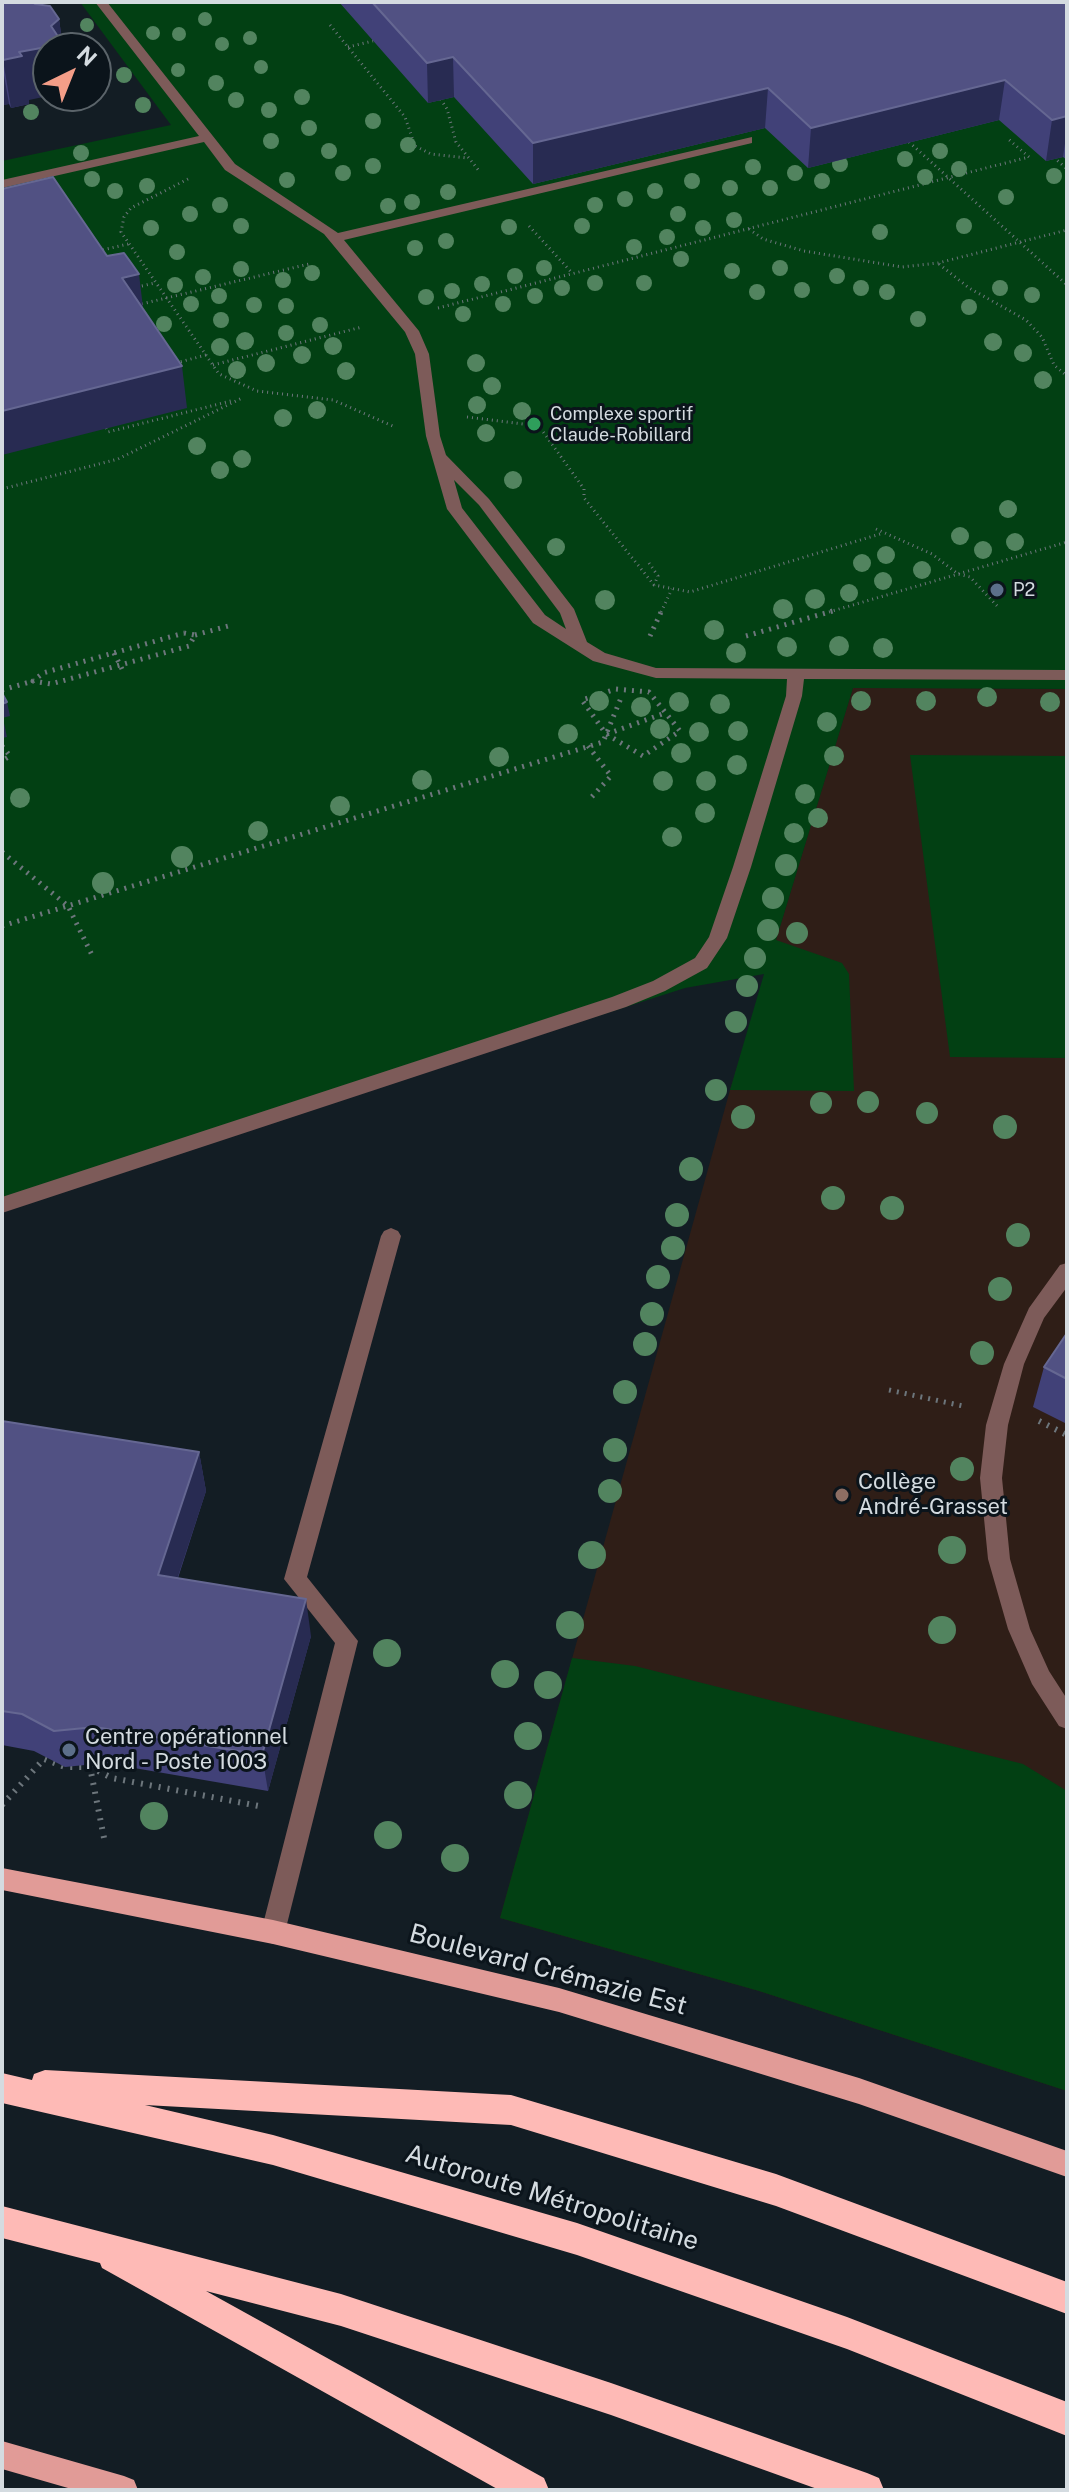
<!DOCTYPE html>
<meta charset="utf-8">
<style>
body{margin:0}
#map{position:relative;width:1069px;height:2492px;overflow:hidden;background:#131d24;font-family:"Public Sans",sans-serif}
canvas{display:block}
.frame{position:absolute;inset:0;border:4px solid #d4dbe0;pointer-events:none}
.north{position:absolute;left:32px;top:32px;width:80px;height:80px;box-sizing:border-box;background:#0b141b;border:2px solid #5b646a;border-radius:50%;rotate:43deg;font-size:22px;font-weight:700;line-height:32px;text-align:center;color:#d4dbe0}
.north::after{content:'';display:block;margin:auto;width:28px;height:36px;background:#f49e88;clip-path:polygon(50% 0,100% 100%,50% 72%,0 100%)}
</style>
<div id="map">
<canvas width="1069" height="2492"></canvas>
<div class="frame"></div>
<div class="north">N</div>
</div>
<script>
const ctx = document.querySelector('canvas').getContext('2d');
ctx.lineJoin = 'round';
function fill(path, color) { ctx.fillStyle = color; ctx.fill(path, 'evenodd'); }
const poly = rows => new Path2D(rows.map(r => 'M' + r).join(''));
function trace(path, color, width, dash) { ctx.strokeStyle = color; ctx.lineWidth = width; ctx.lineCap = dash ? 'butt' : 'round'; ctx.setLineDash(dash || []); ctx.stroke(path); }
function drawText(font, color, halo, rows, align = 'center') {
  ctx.font = font + ' "Public Sans",sans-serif'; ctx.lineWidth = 6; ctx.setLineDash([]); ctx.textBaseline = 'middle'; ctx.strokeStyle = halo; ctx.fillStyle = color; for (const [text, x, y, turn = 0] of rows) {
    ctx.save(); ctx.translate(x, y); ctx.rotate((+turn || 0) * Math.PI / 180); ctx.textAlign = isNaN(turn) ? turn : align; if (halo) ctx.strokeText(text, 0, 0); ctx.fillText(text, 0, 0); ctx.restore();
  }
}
const education = poly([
 [853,687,1067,689,1067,2091,759,1991,500,1918,730,1090]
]);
const green = poly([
 [80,2,1067,2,1067,689,853,688,776,940,842,963,849,974,854,1091,730,1090,764,974,685,988,2,1207,2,161,171,125],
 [910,755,1067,756,1067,1058,950,1057],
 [572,1658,635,1666,1023,1764,1067,1791,1067,2091,759,1991,500,1918]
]);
const pathFar2 = poly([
 [330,25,405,117,415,146,431,154,467,158],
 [348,47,373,41],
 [438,95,447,109,456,142,480,172],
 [909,142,1067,285],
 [1050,154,1067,169],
 [188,179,131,208,124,217,121,232,219,374,257,391,333,400,395,427],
 [529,226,573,274],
 [749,229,763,239,804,251,902,267,938,263,1067,230],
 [98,251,128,244],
 [939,264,969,288,1026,320,1042,337,1054,365,1067,376],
 [137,287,155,283],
 [137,305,309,264],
 [438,308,1029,157,1007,138],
 [176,363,206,355],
 [213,365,362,327],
 [467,417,539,426,584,489,584,498,654,585,690,592,880,534],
 [106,428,108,432,231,401],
 [2,489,118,459,242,398],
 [876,529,932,554,958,574,970,577,999,608],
 [649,563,658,576,654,585],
 [661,612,672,589],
 [829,612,1067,542]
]);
const pathFar1 = poly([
 [184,633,195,635,189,646,51,684,33,681,43,673,184,633],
 [195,635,232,625],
 [650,636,662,610],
 [746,636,836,610],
 [114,653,122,669],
 [616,689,649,692,680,731,643,756,606,734,582,700,616,689],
 [2,690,33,681],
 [607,734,665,713],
 [2,746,10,756,2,761],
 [588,746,611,776,588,801],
 [2,852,68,906,93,957],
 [2,926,603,742,621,698],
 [889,1390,963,1406]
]);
const path = poly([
 [1039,1421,1067,1435],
 [90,1767,112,1778,264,1807],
 [2,1805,44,1759,65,1767,90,1767,105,1843]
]);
const minor = poly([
 [95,2,107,2,235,164,338,233,752,137,752,143,344,240,419,331,429,354,440,436,446,455,489,499,574,609,587,642,605,653,656,668,1067,670,1067,680,804,679,802,696,751,867,727,938,707,968,665,991,626,1007,2,1213,2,1197,612,997,653,981,695,958,709,937,733,867,786,696,787,679,656,678,593,661,533,623,447,509,426,436,415,354,405,332,324,234,225,170,204,142,2,188,2,180,199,136,95,2],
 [454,480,479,505,560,613,566,629,545,615,462,508,454,480],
 [391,1228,398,1231,401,1236,307,1577,358,1641,285,1932,282,1940,273,1944,264,1940,261,1932,335,1643,284,1579,381,1236,384,1231,391,1228],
 [1067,1263,1067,1287,1044,1318,1024,1364,1008,1425,1002,1478,1010,1559,1030,1629,1049,1671,1067,1699,1067,1729,1059,1726,1032,1684,1008,1629,988,1559,980,1478,986,1425,1004,1364,1029,1308,1060,1265,1067,1263]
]);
const major = poly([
 [2,1868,273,1920,559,1988,859,2078,1067,2151,1067,2177,859,2104,559,2012,273,1944,2,1890,2,1868],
 [2,2441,124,2476,134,2480,138,2490,75,2490,2,2469,2,2441]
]);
const highway = poly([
 [45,2070,511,2095,776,2174,1067,2282,1067,2314,776,2206,511,2125,145,2105,273,2135,577,2223,847,2317,1067,2402,1067,2436,847,2349,577,2255,273,2165,2,2103,2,2073,32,2080,34,2074,45,2070],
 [2,2206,341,2294,611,2383,867,2473,879,2478,884,2490,820,2490,611,2415,341,2326,206,2291,544,2478,549,2490,499,2490,102,2268,100,2263,2,2238,2,2206]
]);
const trees = [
 [205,19,7],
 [87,25,7],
 [153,33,7],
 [179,34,7],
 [250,38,7],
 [222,44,7],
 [261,67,7],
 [178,70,7],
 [124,75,8],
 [216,83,8],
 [302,97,8],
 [236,100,8],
 [143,105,8],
 [269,110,8],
 [31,112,8],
 [373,121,8],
 [309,128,8],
 [271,141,8],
 [408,145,8],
 [329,151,8],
 [940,151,8],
 [81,153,8],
 [905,159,8],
 [840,164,8],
 [373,166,8],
 [753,167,8],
 [959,169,8],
 [343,173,8],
 [795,173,8],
 [1054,176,8],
 [925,177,8],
 [92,179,8],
 [287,180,8],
 [692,181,8],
 [822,181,8],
 [147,186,8],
 [730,188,8],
 [770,188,8],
 [115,191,8],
 [655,191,8],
 [448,192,8],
 [1006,197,8],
 [625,199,8],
 [412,202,8],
 [220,205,8],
 [595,205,8],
 [388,206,8],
 [190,214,8],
 [678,214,8],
 [734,220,8],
 [241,226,8],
 [582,226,8],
 [964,226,8],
 [509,227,8],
 [151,228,8],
 [703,228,8],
 [880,232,8],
 [667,237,8],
 [446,241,8],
 [634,247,8],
 [415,248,8],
 [177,252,8],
 [681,259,8],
 [544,268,8],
 [780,268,8],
 [241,269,8],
 [732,271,8],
 [312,273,8],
 [515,276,8],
 [837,276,8],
 [203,277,8],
 [283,280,8],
 [595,283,8],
 [644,283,8],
 [482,284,8],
 [175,285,8],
 [562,288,8],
 [861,288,8],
 [1000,288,8],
 [802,290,8],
 [452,291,8],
 [757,292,8],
 [887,292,8],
 [1032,295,8],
 [219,296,8],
 [535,296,8],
 [426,297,8],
 [191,304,8],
 [503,304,8],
 [254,305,8],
 [286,306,8],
 [969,307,8],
 [463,314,8],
 [918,319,8],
 [221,320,8],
 [164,324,8],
 [320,325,8],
 [286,333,8],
 [245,341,9],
 [993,342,9],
 [333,346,9],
 [220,347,9],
 [1023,353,9],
 [302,355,9],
 [266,363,9],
 [476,363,9],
 [237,370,9],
 [346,371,9],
 [1043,380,9],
 [492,386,9],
 [477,405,9],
 [317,410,9],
 [522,411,9],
 [283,418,9],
 [486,433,9],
 [197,446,9],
 [242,459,9],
 [220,470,9],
 [513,480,9],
 [1008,509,9],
 [960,536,9],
 [1015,542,9],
 [556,547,9],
 [983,550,9],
 [886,555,9],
 [862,563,9],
 [922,570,9],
 [883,581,9],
 [849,593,9],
 [815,599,10],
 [605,600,10],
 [783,609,10],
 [714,630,10],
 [839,646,10],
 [787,647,10],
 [883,648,10],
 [736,653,10],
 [987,697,10],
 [599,701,10],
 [861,701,10],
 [926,701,10],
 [679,702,10],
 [1050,702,10],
 [720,704,10],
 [641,707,10],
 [827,722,10],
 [660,729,10],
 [738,731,10],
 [699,732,10],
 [568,734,10],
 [681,753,10],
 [834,756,10],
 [499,757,10],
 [737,765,10],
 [422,780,10],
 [663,781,10],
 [706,781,10],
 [805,794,10],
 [20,798,10],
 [340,806,10],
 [705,813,10],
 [818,818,10],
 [258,831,10],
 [794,833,10],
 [672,837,10],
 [182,857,11],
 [786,865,11],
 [103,883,11],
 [773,898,11],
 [768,930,11],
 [797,933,11],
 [755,958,11],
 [747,986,11],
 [736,1022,11],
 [716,1090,11],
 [868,1102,11],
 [821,1103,11],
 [927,1113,11],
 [743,1117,12],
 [1005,1127,12],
 [691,1169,12],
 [833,1198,12],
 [892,1208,12],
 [677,1215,12],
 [1018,1235,12],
 [673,1248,12],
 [658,1277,12],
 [1000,1289,12],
 [652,1314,12],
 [645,1344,12],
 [982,1353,12],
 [625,1392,12],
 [615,1450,12],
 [962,1469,12],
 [610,1491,12],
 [952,1550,14],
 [592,1555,14],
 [570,1625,14],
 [942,1630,14],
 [387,1653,14],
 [505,1674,14],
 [548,1685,14],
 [528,1736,14],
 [518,1795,14],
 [154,1816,14],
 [388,1835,14],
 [455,1858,14]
];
const wall = poly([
 [2,2,35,4,59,19,63,48,48,48,29,100,29,104,11,108,9,104,2,105],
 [339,2,1067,2,1067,160,1063,157,1046,161,999,120,808,168,765,128,533,184,454,97,428,103],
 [1067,1333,1067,1424,1033,1407,1044,1367],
 [2,1421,199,1452,206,1491,178,1578,311,1636,268,1791,105,1763,65,1767,34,1751,2,1745]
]);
const shadedWall = poly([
 [59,19,63,48,48,48,48,96,29,100,29,104,11,108,3,60,19,52],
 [453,57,454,97,428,103,427,63],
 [2,64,9,104,2,105],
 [1005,80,999,120,808,168,811,128],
 [768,88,765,128,533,184,533,143],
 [1067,116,1067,130,1063,157,1046,161,1052,120],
 [139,274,144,316,122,278],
 [182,366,187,408,2,455,2,411],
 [7,702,10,716,2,718,2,704],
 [4,723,7,737,2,738,2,724],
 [199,1452,206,1491,166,1613,158,1575],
 [306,1599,311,1636,268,1791,262,1755]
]);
const building = poly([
 [2,2,33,2,35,4,50,6,59,19,51,26,63,44,19,52,22,56,3,60,2,58,2,2],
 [372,2,1067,2,1067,116,1052,120,1005,80,811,128,768,88,533,143,453,57,427,63,372,2],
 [53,177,107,256,124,253,132,264,139,274,122,278,182,366,2,411,2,189,53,177],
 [2,693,7,702,2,704,2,693],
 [1067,1333,1067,1379,1044,1367,1067,1333],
 [2,1421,199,1452,158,1575,306,1599,262,1755,95,1727,54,1731,22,1714,2,1711,2,1421]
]);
const markers = [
 [534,424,8,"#2e9e5b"],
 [997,590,8,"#5c6f8a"],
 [842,1495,8,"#8d6e63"],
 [69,1750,8,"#5c6f8a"]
];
const farPoinames = [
 ["Complexe sportif",550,414],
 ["Claude-Robillard",550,435],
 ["P2",1013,590]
];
const poiNames = [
 ["Collège",858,1482],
 ["André-Grasset",858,1507],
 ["Centre opérationnel",85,1737],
 ["Nord - Poste 1003",85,1762]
];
const nearStreetnames = [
 ["Boulevard Crémazie Est",548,1970,15],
 ["Autoroute Métropolitaine",552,2198,17]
];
fill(education, '#2f1e17');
fill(green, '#024013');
trace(pathFar2, '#6d767c', 3, [1, 4]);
trace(pathFar1, '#6d767c', 5, [2, 6]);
trace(path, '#6d767c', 6, [2, 7]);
fill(minor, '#7d5b59');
fill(major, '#e19b97');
fill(highway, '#febab6');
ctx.fillStyle = '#52845f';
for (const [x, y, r] of trees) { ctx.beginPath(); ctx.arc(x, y, r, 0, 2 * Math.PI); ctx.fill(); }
fill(wall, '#414178');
fill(shadedWall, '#282b52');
fill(building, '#515183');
trace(building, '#656792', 2);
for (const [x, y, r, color] of markers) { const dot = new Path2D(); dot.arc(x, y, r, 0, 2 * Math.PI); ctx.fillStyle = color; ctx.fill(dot); trace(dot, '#0b141b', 3); }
drawText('18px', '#d4dbe0', '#0b141b', farPoinames, 'left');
drawText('22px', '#d4dbe0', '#0b141b', poiNames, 'left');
drawText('26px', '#d4dbe0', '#0b141b', nearStreetnames);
</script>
